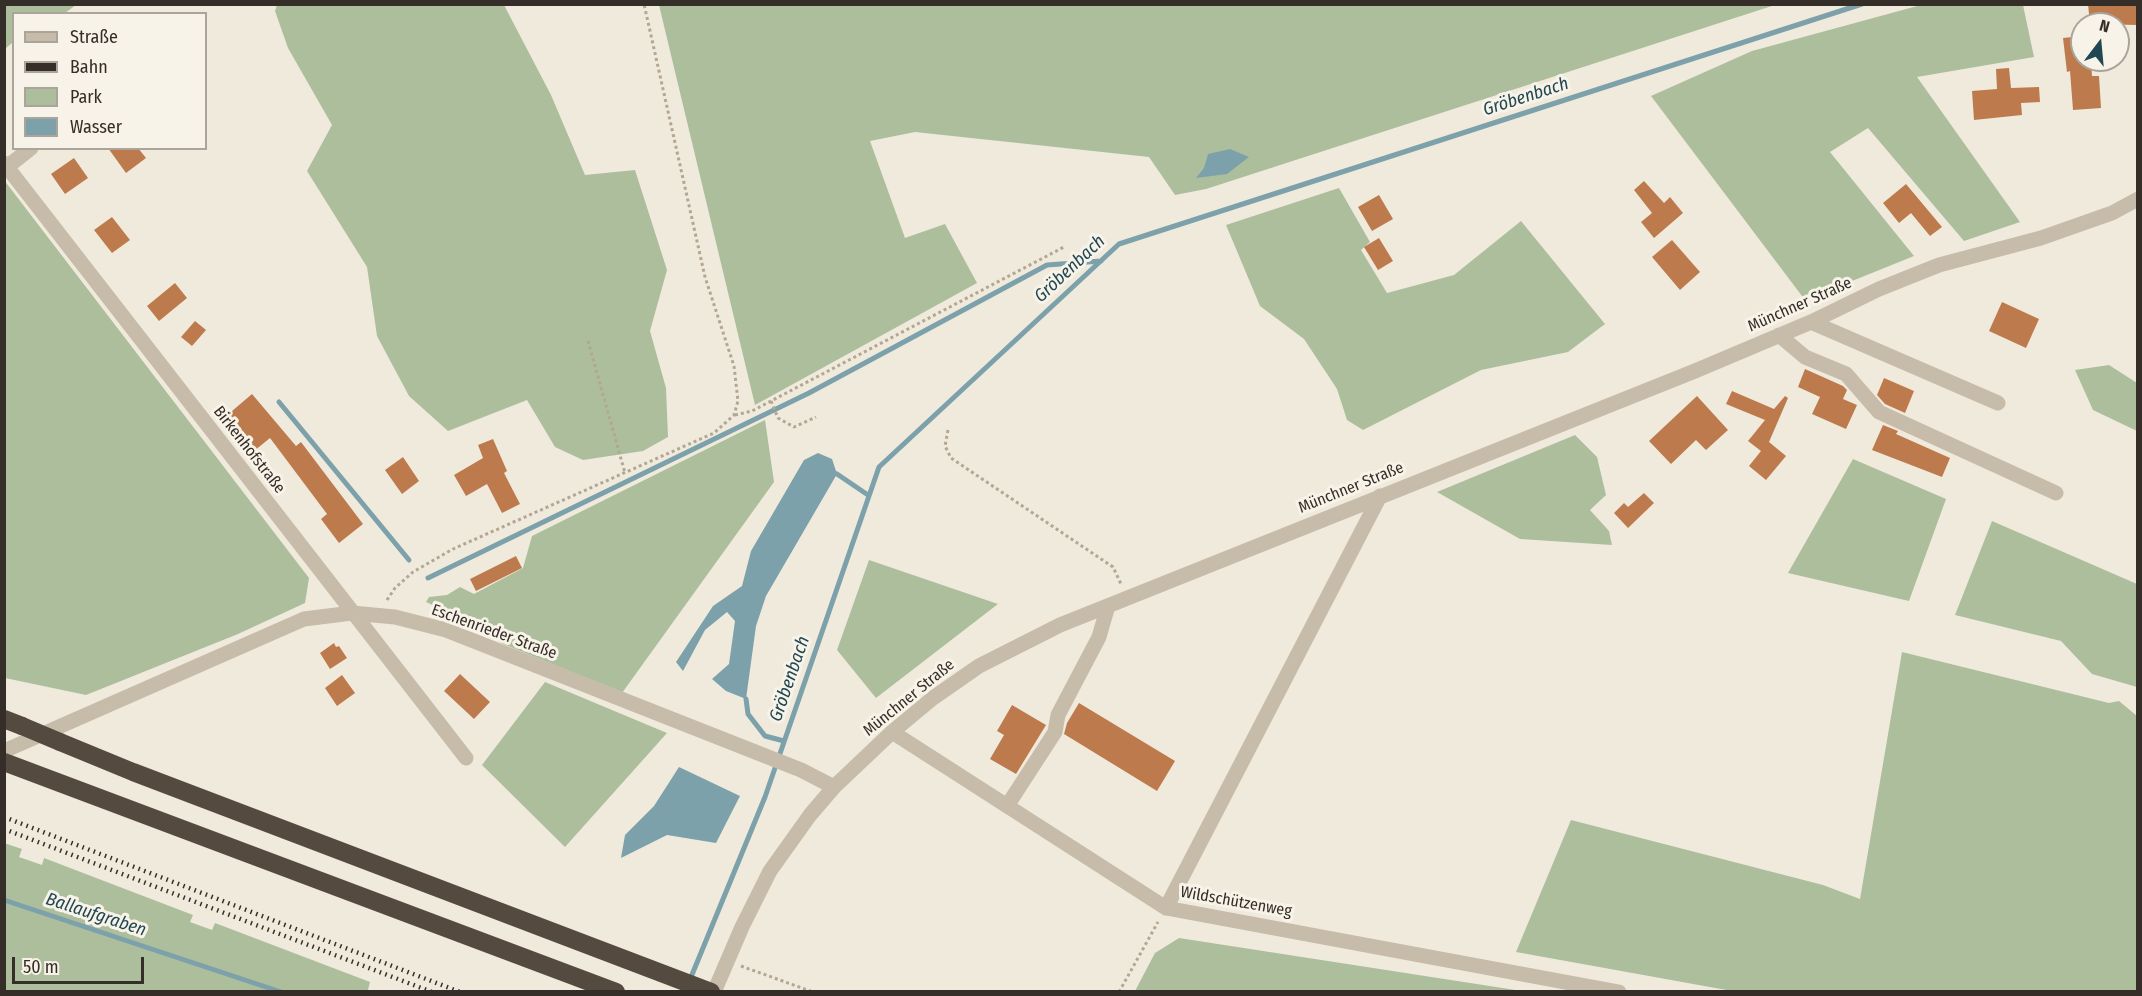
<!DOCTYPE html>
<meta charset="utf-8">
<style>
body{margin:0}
#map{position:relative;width:2142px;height:996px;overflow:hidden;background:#f0eadc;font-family:"Fira Sans Condensed",sans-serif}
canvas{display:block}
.frame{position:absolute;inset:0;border:6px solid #352e28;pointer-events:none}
.legend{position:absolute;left:12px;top:12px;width:195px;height:138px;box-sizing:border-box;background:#f8f3e8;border:2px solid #aaa49b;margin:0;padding:8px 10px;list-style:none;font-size:18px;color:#352e28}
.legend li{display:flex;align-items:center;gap:12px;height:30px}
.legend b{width:30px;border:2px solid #aaa49b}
.north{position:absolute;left:2070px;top:12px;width:60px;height:60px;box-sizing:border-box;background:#f8f3e8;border:2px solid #aaa49b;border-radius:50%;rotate:16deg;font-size:16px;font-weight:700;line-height:24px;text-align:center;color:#352e28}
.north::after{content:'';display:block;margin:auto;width:21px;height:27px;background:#214753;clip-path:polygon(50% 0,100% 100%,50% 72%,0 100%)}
.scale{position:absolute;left:12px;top:957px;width:132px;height:27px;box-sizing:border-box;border:3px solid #352e28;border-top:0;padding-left:8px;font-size:18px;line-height:21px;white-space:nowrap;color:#352e28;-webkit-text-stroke:4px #f8f3e8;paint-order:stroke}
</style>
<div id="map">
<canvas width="2142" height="996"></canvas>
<div class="frame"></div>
<ul class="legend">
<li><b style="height:8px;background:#c7bca9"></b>Straße</li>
<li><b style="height:8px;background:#352e28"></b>Bahn</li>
<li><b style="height:16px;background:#adbe9d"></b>Park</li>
<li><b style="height:16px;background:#7da1ab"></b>Wasser</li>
</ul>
<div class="north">N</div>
<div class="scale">50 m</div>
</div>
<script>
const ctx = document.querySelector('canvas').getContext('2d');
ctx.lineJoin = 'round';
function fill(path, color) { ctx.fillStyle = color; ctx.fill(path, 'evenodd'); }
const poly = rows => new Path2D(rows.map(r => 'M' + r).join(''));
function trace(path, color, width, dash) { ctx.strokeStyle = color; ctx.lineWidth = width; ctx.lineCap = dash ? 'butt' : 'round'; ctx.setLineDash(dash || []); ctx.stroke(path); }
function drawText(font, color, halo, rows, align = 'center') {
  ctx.font = font + ' "Fira Sans Condensed",sans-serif'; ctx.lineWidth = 6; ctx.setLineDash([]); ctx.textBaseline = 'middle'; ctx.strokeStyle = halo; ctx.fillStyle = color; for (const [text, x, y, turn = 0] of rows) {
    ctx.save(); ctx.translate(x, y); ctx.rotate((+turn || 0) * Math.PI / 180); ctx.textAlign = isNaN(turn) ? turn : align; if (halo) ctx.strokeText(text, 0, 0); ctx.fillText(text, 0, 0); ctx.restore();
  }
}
const green = poly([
 [5,4,76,4,76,5,65,13,14,14,13,42,5,49],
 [277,5,504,5,551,95,585,175,635,170,667,270,650,331,666,388,668,437,643,451,583,460,555,447,527,400,448,431,409,396,377,336,367,267,307,171,332,125,288,48,275,11],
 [659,5,1775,5,1206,189,1175,195,1149,157,915,132,870,141,905,238,945,224,977,283,755,405],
 [1921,5,2023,5,2034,57,1917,77,2020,222,1964,241,1868,128,1830,152,1914,256,1805,300,1651,96,1752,51],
 [4,180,309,578,305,603,238,634,86,695,5,678],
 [1339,188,1370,242,1361,250,1387,293,1454,275,1521,221,1605,324,1568,352,1481,370,1363,430,1347,420,1337,389,1304,339,1260,306,1226,225],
 [2109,365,2137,383,2137,431,2093,410,2075,370],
 [765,420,774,482,622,693,501,643,484,628,426,602,429,597,447,595,460,587,474,594,523,568,532,536],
 [1575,435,1597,457,1606,495,1590,510,1609,531,1612,545,1520,539,1437,492],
 [1853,459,1946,499,1909,601,1788,573],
 [1992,521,2137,584,2137,687,2092,674,2061,641,1955,615],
 [869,560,998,604,876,698,837,650],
 [1902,652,2109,703,2119,701,2137,716,2137,991,1732,991,1516,952,1571,820,1823,885,1860,899],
 [545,682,667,733,565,847,482,765],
 [4,843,22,849,19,857,42,865,44,858,193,915,190,922,212,930,215,923,370,982,368,990,373,991,5,991],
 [1179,938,1522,991,1135,991,1155,953]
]);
const water = poly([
 [1230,149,1249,157,1227,174,1196,178,1204,168,1208,154],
 [818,453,832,459,837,474,766,596,756,626,746,699,726,691,712,679,729,664,735,621,727,612,705,630,683,671,676,662,713,606,742,586,751,551,804,460],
 [679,767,740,796,716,843,667,835,621,858,625,835,654,806]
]);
const stream = poly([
 [279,402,409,560],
 [837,474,868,495],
 [428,578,809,393,1047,265,1101,261],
 [746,699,748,714,765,736,784,741],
 [4,900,281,992],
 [689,982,765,797,879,467,1119,244,1862,4]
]);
const building = poly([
 [2088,4,2137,4,2137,25,2090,24],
 [2082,36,2082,60,2091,60,2092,76,2099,76,2101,108,2073,110,2070,71,2067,72,2063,38],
 [2009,68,2011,88,2039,87,2040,102,2021,103,2022,115,1974,120,1972,91,1997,89,1996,69],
 [108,148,138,148,146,158,126,173],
 [74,158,88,178,65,194,51,174],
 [1644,181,1664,203,1670,197,1683,213,1654,238,1641,222,1652,213,1634,190],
 [1906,184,1942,227,1930,236,1911,213,1899,223,1883,203],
 [1379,195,1393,219,1372,231,1358,207],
 [112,217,130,240,112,253,94,230],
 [1379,238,1393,261,1378,270,1364,247],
 [1672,240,1700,272,1680,290,1652,257],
 [175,283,187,298,159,321,147,306],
 [2002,302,2039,319,2026,348,1989,331],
 [195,321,206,330,192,346,181,337],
 [1805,369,1843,386,1847,390,1843,399,1857,405,1846,429,1812,414,1820,397,1798,387],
 [1884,378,1914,391,1905,413,1885,404,1877,395],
 [1732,391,1774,409,1785,396,1788,398,1769,442,1786,456,1766,480,1749,466,1761,451,1748,441,1765,420,1726,404],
 [252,394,296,446,301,442,363,524,339,543,321,519,327,514,270,438,254,451,225,417],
 [1697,396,1728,430,1706,450,1696,440,1671,464,1649,441],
 [1883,425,1898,431,1896,434,1950,458,1942,477,1872,450],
 [493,439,507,471,504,473,520,504,502,513,487,484,466,496,454,475,483,458,478,445],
 [403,457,419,481,402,494,385,470],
 [1644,493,1654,503,1628,528,1614,513,1624,503,1628,507],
 [516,556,522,568,476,591,470,579],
 [334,643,336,647,339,646,347,658,330,669,320,653],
 [460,674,490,702,474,719,444,691],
 [342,675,355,693,337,706,325,688],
 [1079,703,1175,761,1157,791,1064,734,1067,723],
 [1012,705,1046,725,1016,774,990,759,1004,735,997,731]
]);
const path = poly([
 [588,341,625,473],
 [771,401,778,418,794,427,816,417],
 [735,415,752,411,1064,247],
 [948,430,945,446,951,458,1113,567,1121,584],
 [387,600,395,588,413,572,453,549,714,433,734,415,738,401,734,366,705,277,644,4],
 [741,966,813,992],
 [1119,992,1158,922]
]);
const minor = poly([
 [4,163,466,758],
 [7,167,31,148],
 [1811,322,1998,403],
 [1779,335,1805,357,1846,374,1879,412,2056,493],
 [892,732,1166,908,1619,992],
 [4,751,304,619,352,613,395,617,446,630,801,770,834,787],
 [1007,806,1055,732,1058,715,1099,637,1108,606],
 [1166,908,1380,496],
 [714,992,742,927,770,871,810,815,834,787,892,732,933,698,979,666,1060,625,1695,371,1811,322,1879,289,1939,265,2041,238,2112,213,2138,199]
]);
const highway = poly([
 [4,719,22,726],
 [60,742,133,772,711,992],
 [4,762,616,992]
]);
const rail = poly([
 [4,817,460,992],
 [4,829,432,992]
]);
const highwayBridge = poly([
 [22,726,60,742]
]);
const streetNames = [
 ["Münchner Straße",1800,305,-24],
 ["Birkenhofstraße",249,450,52],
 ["Münchner Straße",1351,488,-22],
 ["Eschenrieder Straße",494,632,20],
 ["Münchner Straße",909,698,-39],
 ["Wildschützenweg",1236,902,10]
];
const waterNames = [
 ["Gröbenbach",1526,97,-18],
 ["Gröbenbach",1070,269,-43],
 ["Gröbenbach",790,679,-71],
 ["Ballaufgraben",96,915,18]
];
fill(green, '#adbe9d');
fill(water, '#7da1ab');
trace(stream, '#7da1ab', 5);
fill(building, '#bd7b4d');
trace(path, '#b3a693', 3, [3, 3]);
trace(minor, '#c7bca9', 15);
trace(highway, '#554a40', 18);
trace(rail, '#352e28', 4.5, [1.5, 4.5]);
trace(highwayBridge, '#554a40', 18);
drawText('16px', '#352e28', '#f8f3e8', streetNames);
drawText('italic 18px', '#214753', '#f8f3e8', waterNames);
</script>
